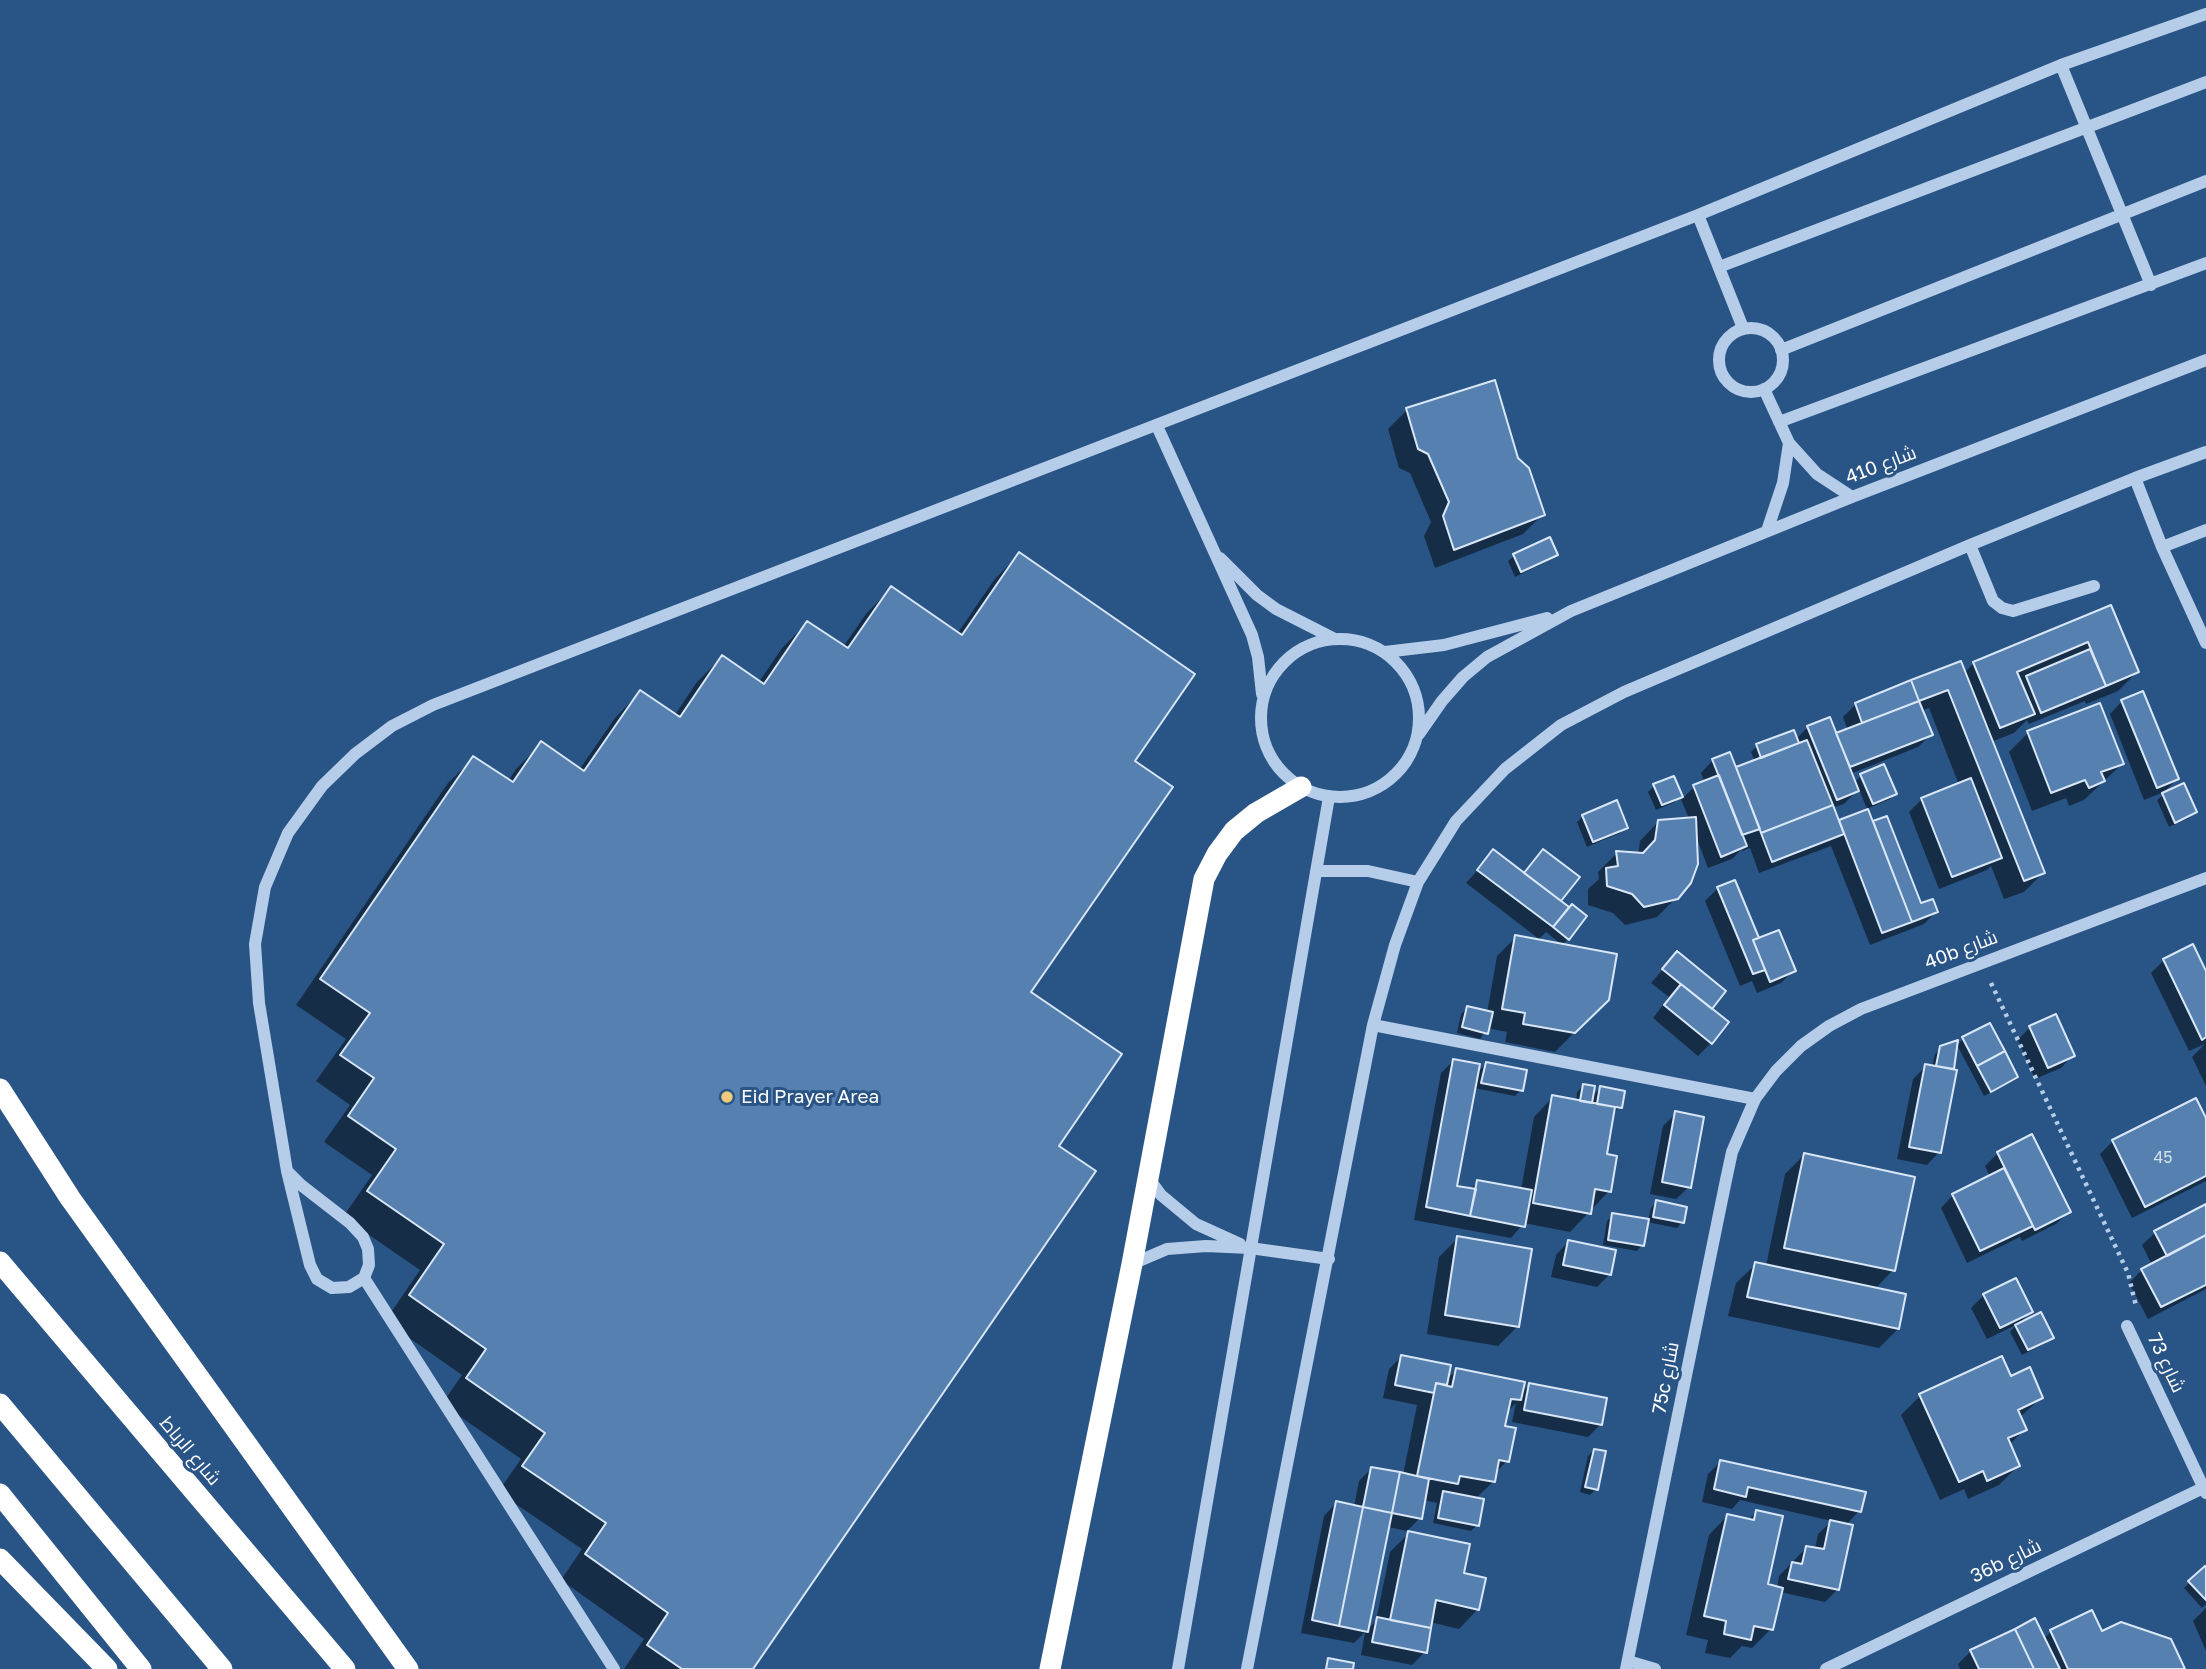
<!DOCTYPE html>
<meta charset="utf-8">
<style>
body{margin:0}
canvas{display:block;background:#295486}
</style>
<canvas width="2206" height="1669"></canvas>
<script>
const ctx = document.querySelector('canvas').getContext('2d');
ctx.lineJoin = 'round';
function fill(path, color) { ctx.fillStyle = color; ctx.fill(path, 'evenodd'); }
const poly = rows => new Path2D(rows.map(r => 'M' + r).join(''));
function trace(path, color, width, dash) { ctx.strokeStyle = color; ctx.lineWidth = width; ctx.lineCap = dash ? 'butt' : 'round'; ctx.setLineDash(dash || []); ctx.stroke(path); }
function drawText(font, color, halo, rows, align = 'center') {
  ctx.font = font + ' "Golos Text",Cairo,sans-serif'; ctx.lineWidth = 6; ctx.setLineDash([]); ctx.textBaseline = 'middle'; ctx.strokeStyle = halo; ctx.fillStyle = color; for (const [text, x, y, turn = 0] of rows) {
    ctx.save(); ctx.translate(x, y); ctx.rotate((+turn || 0) * Math.PI / 180); ctx.textAlign = isNaN(turn) ? turn : align; if (halo) ctx.strokeText(text, 0, 0); ctx.fillText(text, 0, 0); ctx.restore();
  }
}
const shadow = poly([
 [1407,410,1516,459,1543,514,1523,534,1435,568,1424,536,1431,522,1410,473,1399,468,1388,429],
 [1549,539,1556,555,1550,560,1515,577,1508,561,1514,556],
 [1019,554,1133,761,1029,992,1056,1146,751,1669,624,1669,644,1639,561,1580,582,1549,498,1492,521,1459,442,1404,462,1375,385,1321,420,1270,343,1217,372,1175,324,1142,350,1105,316,1081,346,1039,296,1005,448,783,474,758,508,781,516,769,541,744,579,770,615,718,640,692,674,716,697,682,722,657,759,682,782,648,807,623,843,647,866,614,891,588,957,634,994,580],
 [2110,607,2137,672,2118,691,2086,704,2085,701,2029,724,2027,720,2014,733,1991,742,2043,873,2024,892,2004,899,1991,866,1987,870,1939,889,1909,812,1922,799,1959,785,1929,708,1921,711,1931,735,1918,747,1850,774,1854,783,1861,776,1895,794,1890,799,1867,809,1859,789,1844,804,1832,808,1838,822,1867,811,1872,823,1886,818,1920,905,1936,912,1924,924,1870,945,1831,846,1759,873,1750,848,1742,851,1742,849,1732,859,1708,868,1696,836,1677,897,1657,917,1625,925,1613,913,1588,905,1588,889,1599,879,1598,872,1617,853,1638,855,1640,841,1659,821,1689,819,1680,797,1675,802,1656,810,1648,792,1654,786,1673,778,1682,799,1694,787,1705,783,1701,773,1713,760,1735,770,1755,762,1751,752,1757,746,1796,739,1808,727,1835,736,1848,731,1843,717,1856,704,1912,682,1964,673,1974,663],
 [2122,701,2177,779,2164,792,2144,800,2110,714],
 [2028,733,2122,764,2084,800,2069,806,2066,798,2032,811,2009,752],
 [2163,795,2195,812,2189,818,2169,827,2157,800],
 [1583,816,1626,827,1620,833,1587,847,1577,822],
 [1544,851,1558,902,1569,910,1568,939,1562,945,1546,932,1539,939,1466,883,1494,852,1523,874],
 [1734,882,1758,940,1794,970,1781,983,1757,993,1752,981,1740,986,1705,901,1718,888],
 [1516,937,1607,999,1555,1052,1505,1042,1507,1032,1487,1028,1480,1039,1457,1033,1461,1014,1467,1008,1487,1013,1497,956],
 [2192,946,2206,975,2206,1086,2192,1057,2205,1044,2189,1051,2151,973,2164,960],
 [1677,953,1710,1009,1711,1043,1698,1056,1653,1018,1669,997,1651,983],
 [1989,1025,2016,1076,2010,1082,1984,1096,1957,1045,1963,1039],
 [2030,1027,2073,1055,2061,1068,2035,1079,2018,1040],
 [1941,1048,1952,1068,1950,1071,1939,1152,1927,1165,1897,1159,1913,1079,1926,1066,1932,1067,1935,1054],
 [1453,1061,1476,1074,1486,1064,1521,1090,1515,1096,1474,1088,1455,1187,1470,1190,1478,1181,1521,1190,1534,1117,1553,1097,1576,1102,1577,1092,1583,1086,1592,1097,1600,1088,1620,1107,1613,1113,1605,1155,1609,1191,1570,1232,1524,1223,1511,1238,1414,1220,1441,1073],
 [1676,1113,1689,1187,1676,1199,1650,1194,1663,1126],
 [2206,1122,2206,1181,2132,1218,2100,1154,2113,1141],
 [1998,1153,2069,1212,2056,1224,2022,1241,2020,1237,1967,1263,1941,1208,1953,1195,1990,1177,1985,1166],
 [1804,1155,1893,1270,1875,1289,1898,1329,1879,1348,1728,1316,1736,1283,1756,1264,1766,1266,1785,1174],
 [1656,1202,1682,1222,1677,1228,1647,1222,1642,1245,1637,1251,1603,1245,1607,1221,1613,1215,1648,1221,1651,1208],
 [2206,1206,2206,1289,2148,1319,2129,1283,2142,1270,2152,1265,2142,1245,2155,1233],
 [1458,1238,1517,1327,1498,1346,1427,1334,1439,1257],
 [1568,1242,1610,1274,1597,1287,1551,1277,1556,1255],
 [1984,1295,2031,1312,2018,1324,2052,1337,2046,1343,2022,1355,2010,1332,2016,1325,1987,1339,1971,1308],
 [1401,1357,1446,1380,1457,1370,1521,1393,1530,1384,1601,1424,1588,1437,1512,1422,1516,1403,1506,1413,1503,1427,1507,1461,1495,1473,1493,1482,1475,1499,1477,1525,1471,1531,1433,1523,1437,1503,1423,1500,1420,1518,1407,1531,1388,1527,1367,1630,1376,1621,1390,1552,1409,1533,1462,1575,1478,1609,1459,1629,1430,1622,1425,1652,1412,1665,1361,1655,1365,1632,1354,1643,1301,1633,1324,1516,1336,1503,1354,1507,1359,1481,1372,1468,1403,1475,1417,1405,1383,1398,1389,1369],
 [2010,1378,2041,1398,2019,1418,2025,1429,2009,1445,2018,1466,1999,1485,1968,1499,1964,1489,1940,1500,1901,1415,1920,1396],
 [1594,1450,1596,1489,1590,1495,1580,1492,1588,1456],
 [1721,1461,1859,1511,1846,1525,1838,1589,1825,1602,1780,1592,1771,1629,1752,1648,1742,1646,1730,1658,1705,1653,1708,1640,1686,1635,1709,1535,1728,1515,1748,1520,1757,1512,1765,1585,1777,1588,1779,1576,1807,1547,1815,1549,1818,1534,1832,1521,1740,1500,1732,1509,1702,1502,1708,1474],
 [2205,1568,2206,1604,2202,1608,2184,1588],
 [2206,1608,2206,1651,2193,1621],
 [2091,1612,2102,1634,2183,1669,1960,1669,1958,1664,1971,1651,2034,1621,2043,1639,2051,1632]
]);
const building = poly([
 [1495,380,1518,458,1529,468,1545,515,1454,550,1443,516,1449,502,1428,454,1418,449,1406,408,1495,380],
 [1550,537,1558,555,1521,572,1513,554,1550,537],
 [1019,552,1195,674,1135,761,1173,787,1031,992,1122,1054,1059,1146,1096,1171,753,1669,682,1669,647,1645,668,1613,585,1554,606,1523,522,1466,545,1433,466,1378,486,1349,409,1295,444,1244,367,1191,396,1149,348,1116,374,1078,340,1055,370,1013,320,979,473,756,513,782,541,741,584,771,640,690,680,717,722,655,764,684,807,621,848,648,891,586,962,635,1019,552],
 [2111,605,2139,672,2106,686,2088,642,2017,672,2035,714,2000,728,1973,662,2111,605],
 [2090,649,2106,686,2041,713,2026,676,2090,649],
 [1961,661,2045,873,2024,881,1948,690,1919,701,1911,680,1961,661],
 [1911,680,1919,701,1862,723,1855,703,1911,680],
 [2143,691,2179,779,2157,788,2121,700,2143,691],
 [1919,701,1933,735,1850,767,1836,733,1919,701],
 [2100,703,2124,764,2101,772,2105,781,2089,788,2085,780,2051,793,2027,731,2100,703],
 [1830,717,1859,791,1837,800,1807,726,1830,717],
 [1794,730,1799,743,1761,758,1756,744,1794,730],
 [1807,740,1833,805,1761,833,1736,767,1807,740],
 [1730,752,1760,829,1742,835,1712,759,1730,752],
 [1884,764,1897,794,1873,804,1860,774,1884,764],
 [1719,775,1747,846,1721,857,1693,785,1719,775],
 [1674,776,1683,797,1662,805,1653,784,1674,776],
 [1971,778,2002,858,1952,877,1921,798,1971,778],
 [2184,783,2197,812,2175,823,2162,793,2184,783],
 [1617,800,1628,828,1593,842,1582,815,1617,800],
 [1833,805,1844,834,1772,862,1761,833,1833,805],
 [1868,809,1912,922,1882,933,1839,820,1868,809],
 [1887,816,1921,903,1933,899,1938,912,1912,922,1873,821,1887,816],
 [1696,817,1698,864,1691,883,1678,899,1644,907,1632,894,1607,886,1606,868,1618,866,1616,851,1643,853,1655,840,1658,820,1696,817],
 [1493,849,1569,907,1553,927,1477,870,1493,849],
 [1543,849,1580,877,1561,901,1524,873,1543,849],
 [1735,880,1759,938,1753,940,1765,970,1753,974,1717,887,1735,880],
 [1572,904,1587,916,1569,940,1553,927,1572,904],
 [1779,930,1796,971,1770,982,1753,940,1779,930],
 [1515,935,1617,954,1609,1000,1575,1033,1523,1024,1525,1013,1502,1009,1515,935],
 [2193,944,2206,971,2206,1037,2202,1040,2163,959,2193,944],
 [1677,951,1726,991,1712,1009,1662,969,1677,951],
 [1681,984,1729,1022,1712,1044,1664,1005,1681,984],
 [1467,1006,1493,1012,1488,1034,1462,1027,1467,1006],
 [2056,1014,2075,1056,2048,1068,2029,1026,2056,1014],
 [1990,1023,2005,1051,1977,1066,1962,1037,1990,1023],
 [1958,1040,1954,1069,1936,1066,1940,1046,1958,1040],
 [2005,1051,2018,1077,1991,1092,1977,1066,2005,1051],
 [1453,1059,1480,1064,1457,1186,1476,1189,1470,1216,1426,1207,1453,1059],
 [1486,1062,1527,1070,1523,1091,1481,1083,1486,1062],
 [1925,1064,1957,1070,1941,1153,1909,1147,1925,1064],
 [1583,1084,1595,1086,1592,1103,1580,1101,1583,1084],
 [1600,1086,1625,1091,1622,1108,1597,1104,1600,1086],
 [1552,1095,1615,1107,1607,1154,1617,1156,1611,1192,1595,1189,1591,1214,1533,1203,1552,1095],
 [2196,1098,2206,1118,2206,1176,2145,1207,2112,1140,2196,1098],
 [1675,1111,1704,1117,1691,1188,1662,1182,1675,1111],
 [2032,1134,2071,1212,2035,1230,1997,1152,2032,1134],
 [1804,1153,1915,1177,1895,1271,1784,1248,1804,1153],
 [2004,1168,2033,1226,1980,1251,1952,1194,2004,1168],
 [1477,1180,1532,1190,1525,1227,1470,1216,1477,1180],
 [1656,1200,1687,1207,1684,1223,1653,1217,1656,1200],
 [2206,1204,2206,1235,2167,1256,2154,1231,2206,1204],
 [1612,1213,1649,1219,1644,1246,1608,1240,1612,1213],
 [2206,1235,2206,1285,2161,1307,2141,1269,2206,1235],
 [1457,1236,1532,1249,1519,1327,1445,1315,1457,1236],
 [1568,1240,1616,1250,1611,1275,1563,1265,1568,1240],
 [1755,1262,1906,1294,1899,1329,1747,1297,1755,1262],
 [2016,1278,2033,1312,2000,1328,1983,1294,2016,1278],
 [2041,1312,2054,1338,2028,1350,2015,1325,2041,1312],
 [1401,1355,1451,1365,1447,1385,1436,1383,1434,1393,1395,1385,1401,1355],
 [2002,1356,2011,1376,2030,1367,2043,1398,2018,1410,2027,1430,2008,1438,2020,1466,1987,1481,1983,1471,1959,1482,1919,1394,2002,1356],
 [1456,1368,1525,1382,1521,1400,1511,1399,1505,1426,1516,1428,1509,1462,1499,1460,1495,1482,1460,1476,1458,1484,1417,1476,1436,1383,1452,1387,1456,1368],
 [1529,1383,1607,1398,1602,1425,1524,1410,1529,1383],
 [1594,1449,1606,1451,1598,1490,1585,1487,1594,1449],
 [1720,1460,1866,1492,1861,1512,1748,1487,1746,1497,1714,1489,1720,1460],
 [1371,1467,1400,1472,1392,1513,1363,1507,1371,1467],
 [1400,1472,1429,1479,1422,1519,1392,1513,1400,1472],
 [1443,1491,1484,1499,1479,1526,1438,1518,1443,1491],
 [1336,1501,1363,1507,1339,1626,1312,1620,1336,1501],
 [1363,1507,1392,1513,1368,1632,1339,1626,1363,1507],
 [1756,1510,1783,1516,1768,1584,1783,1588,1773,1630,1754,1626,1751,1640,1724,1634,1726,1621,1704,1616,1727,1514,1754,1520,1756,1510],
 [1830,1520,1853,1525,1839,1590,1788,1579,1792,1562,1802,1564,1806,1546,1824,1549,1830,1520],
 [1408,1531,1470,1544,1464,1573,1486,1578,1479,1610,1436,1600,1431,1628,1390,1620,1408,1531],
 [2205,1566,2206,1567,2206,1600,2188,1581,2205,1566],
 [2092,1610,2102,1631,2121,1622,2171,1639,2185,1669,2068,1669,2050,1630,2092,1610],
 [1377,1617,1431,1628,1427,1653,1372,1642,1377,1617],
 [2035,1618,2060,1669,2034,1669,2015,1629,2035,1618],
 [2015,1629,2034,1669,1979,1669,1970,1650,2015,1629],
 [1328,1658,1354,1663,1353,1669,1326,1669,1328,1658]
]);
const path = poly([
 [1991,983,2128,1273,2136,1306]
]);
const minor = poly([
 [2061,65,2151,285],
 [1698,215,1743,328],
 [1719,267,2206,82],
 '1719 360a32 32 0 1 1 64 0a32 32 0 1 1-64 0Z',
 [1781,350,2206,181],
 [1764,389,1789,443,1817,474,1852,497],
 [1779,422,2206,263],
 [1157,426,1252,635,1258,657,1262,694],
 [2135,478,2162,547,2206,643],
 [1767,531,1783,483,1789,443],
 [1970,545,1993,601,2002,608,2013,611,2094,586],
 [2162,547,2206,530],
 [1220,558,1257,595,1276,609,1333,638],
 '1261 718a79 79 0 1 1 158 0a79 79 0 1 1-158 0Z',
 [1385,652,1444,645,1547,618],
 [1419,734,1442,701,1463,677,1487,657,1571,611,1852,497,2206,360],
 [1316,871,1368,871,1418,882],
 [1373,1025,1755,1099],
 [287,1171,259,1003,255,944,265,887,288,833,322,786,355,754,392,726,433,705,1698,215,2061,65,2206,14],
 [287,1171,301,1185,350,1223,363,1237,368,1249,369,1265,364,1278,349,1287,332,1288,317,1279,310,1265,287,1171],
 [1147,1176,1161,1195,1196,1224,1240,1244],
 [1132,1264,1167,1249,1206,1246,1250,1248,1329,1259],
 [364,1278,614,1669],
 [2127,1326,2206,1493],
 [1628,1661,1655,1669],
 [1178,1669,1329,797],
 [1247,1669,1373,1025,1395,945,1418,882,1456,821,1505,769,1561,725,1624,692,1970,545,2135,478,2206,452],
 [1626,1669,1726,1180,1732,1152,1755,1099,1776,1071,1801,1046,1829,1026,1861,1009,2206,878],
 [1826,1669,2203,1488]
]);
const highway = poly([
 [0,1089,70,1198,408,1669],
 [0,1262,345,1669],
 [0,1404,222,1669],
 [0,1494,141,1669],
 [0,1559,107,1669],
 [1050,1669,1132,1264,1204,879,1217,854,1234,831,1256,813,1301,787]
]);
const markers = [
 [727,1097,7,"#efcb7c"]
];
const numberNames = [
 ["45",2163,1158]
];
const streetNames = [
 ["شارع 410",1881,465,-21],
 ["40b شارع",1961,950,-21],
 ["شارع 73",2166,1363,65],
 ["75c شارع",1666,1378,-79],
 ["شارع الرباط",190,1451,50],
 ["36b شارع",2006,1561,-26]
];
const poiNames = [
 ["Eid Prayer Area",741,1097]
];
fill(shadow, '#0007');
fill(building, '#5680b0');
trace(building, '#d8e6f6', 2);
trace(path, '#b5cde8', 4.5, [3.5, 5]);
trace(minor, '#b5cde8', 12);
trace(highway, '#fff', 21);
for (const [x, y, r, color] of markers) { const dot = new Path2D(); dot.arc(x, y, r, 0, 2 * Math.PI); ctx.fillStyle = color; ctx.fill(dot); trace(dot, '#295486', 2.5); }
drawText('16px', '#d5dfeb', null, numberNames);
drawText('19px', '#fff', '#295486', streetNames);
drawText('19px', '#fff', '#295486', poiNames, 'left');
</script>
